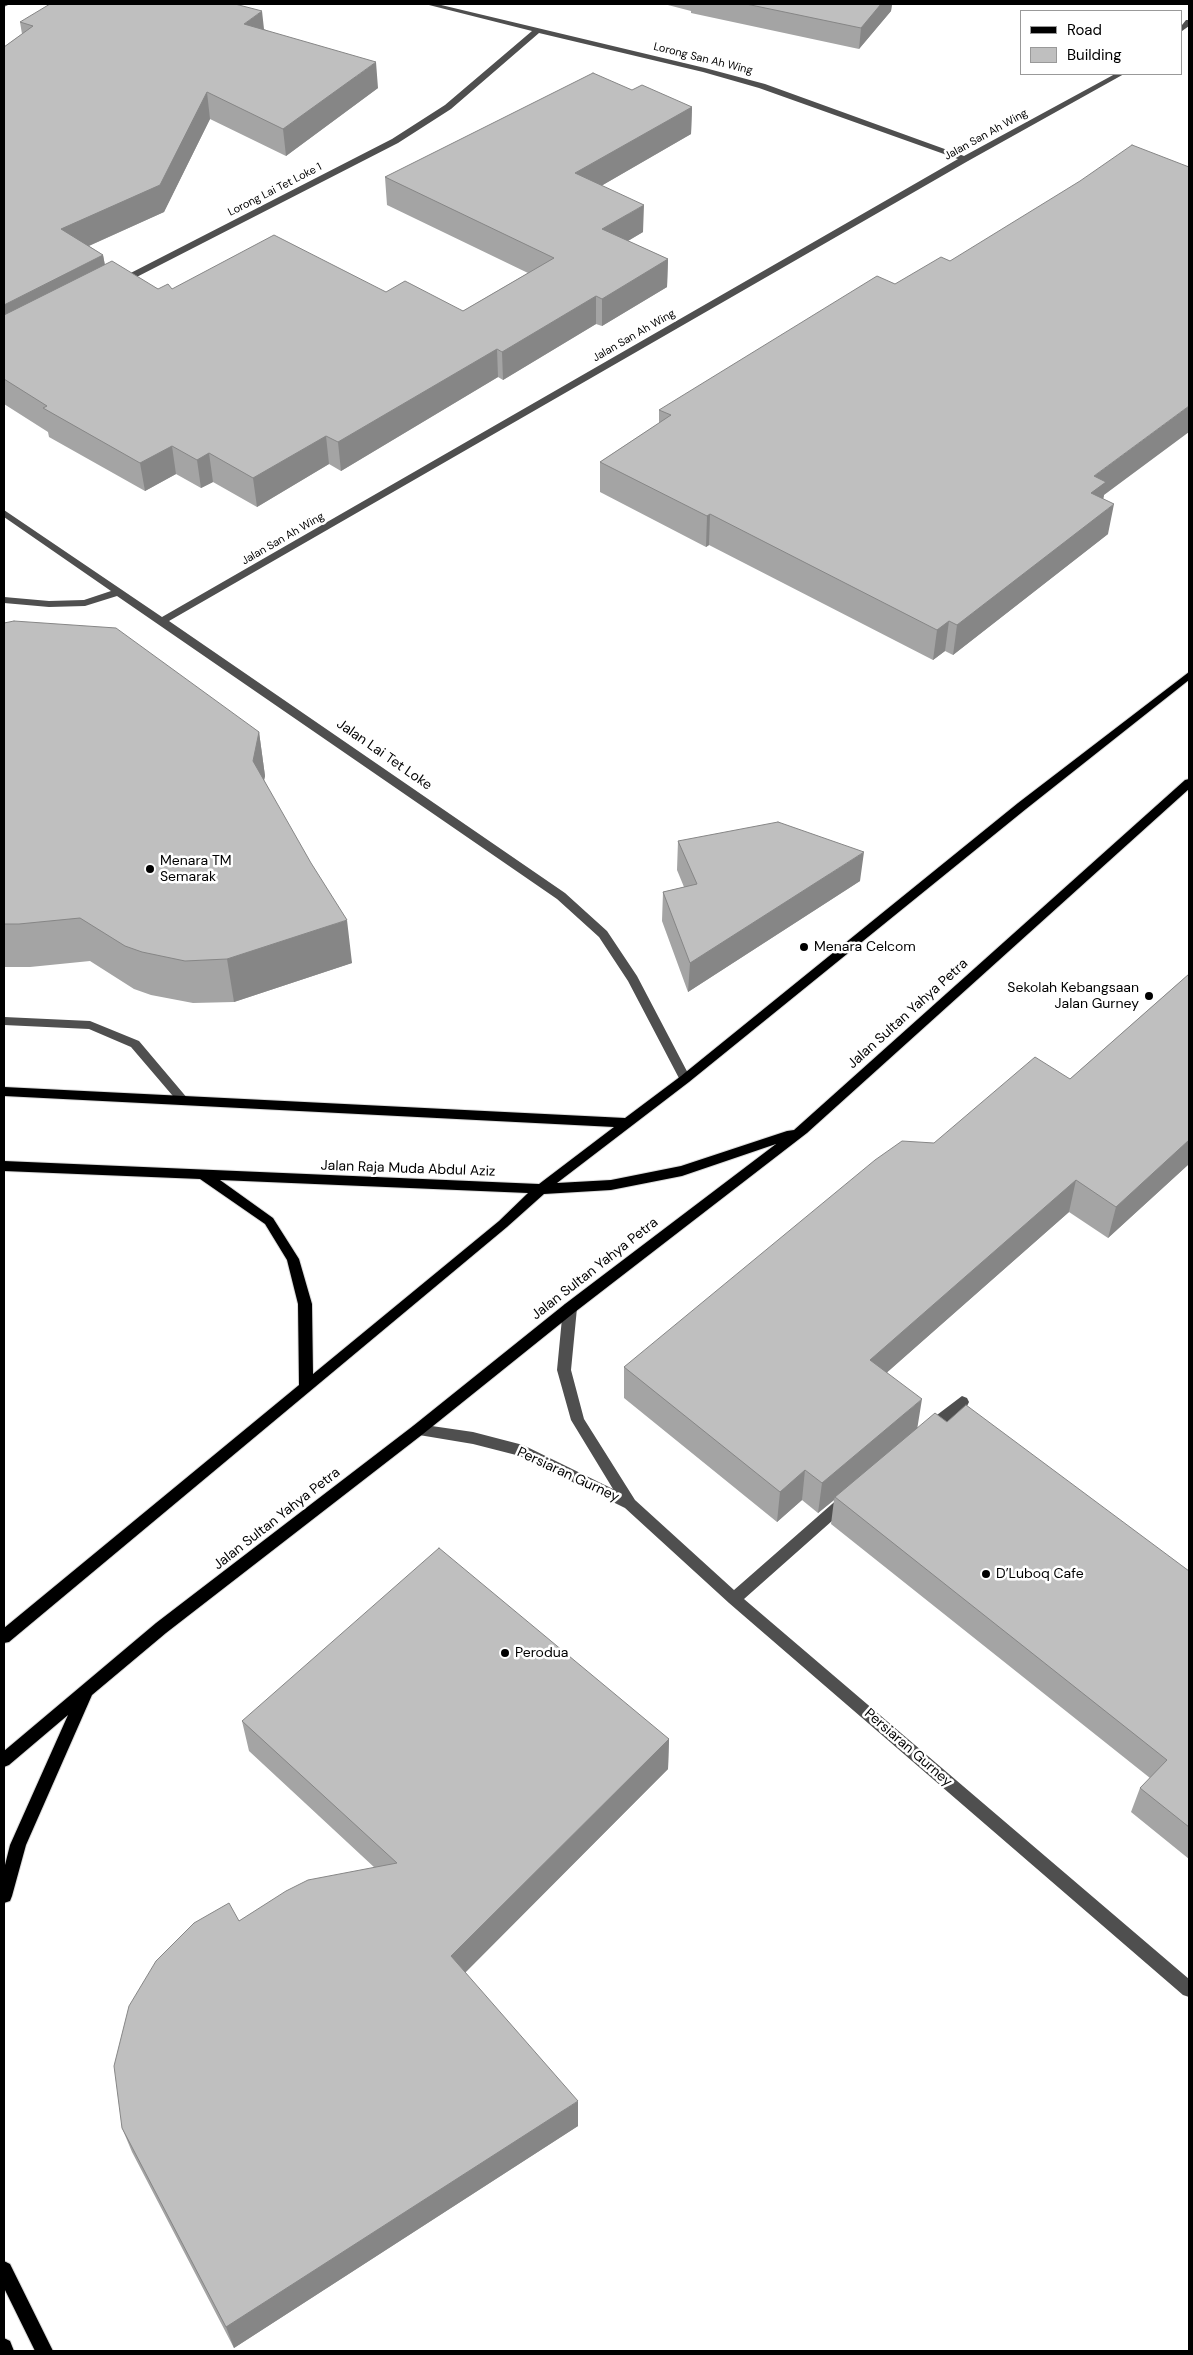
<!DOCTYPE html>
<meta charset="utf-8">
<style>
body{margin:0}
#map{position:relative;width:1193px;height:2355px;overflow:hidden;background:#fff;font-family:"DM Sans",sans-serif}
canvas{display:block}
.frame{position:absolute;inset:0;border:5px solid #000;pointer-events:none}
.legend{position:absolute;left:1020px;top:10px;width:162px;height:65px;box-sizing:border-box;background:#fff;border:1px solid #999;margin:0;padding:6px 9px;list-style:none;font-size:15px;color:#000}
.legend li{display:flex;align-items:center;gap:10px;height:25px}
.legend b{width:25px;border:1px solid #999}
</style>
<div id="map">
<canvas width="1193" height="2355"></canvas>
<div class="frame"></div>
<ul class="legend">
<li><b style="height:6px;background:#000"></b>Road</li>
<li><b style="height:14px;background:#bfbfbf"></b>Building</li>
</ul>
</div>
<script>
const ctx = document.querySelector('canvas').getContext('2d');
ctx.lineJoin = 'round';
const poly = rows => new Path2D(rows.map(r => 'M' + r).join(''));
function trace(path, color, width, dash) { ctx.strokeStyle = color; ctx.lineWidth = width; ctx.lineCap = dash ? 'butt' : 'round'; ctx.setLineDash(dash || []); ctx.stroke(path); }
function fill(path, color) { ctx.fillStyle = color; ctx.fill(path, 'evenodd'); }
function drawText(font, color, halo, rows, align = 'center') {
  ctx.font = font + ' "DM Sans",sans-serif'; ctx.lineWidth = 5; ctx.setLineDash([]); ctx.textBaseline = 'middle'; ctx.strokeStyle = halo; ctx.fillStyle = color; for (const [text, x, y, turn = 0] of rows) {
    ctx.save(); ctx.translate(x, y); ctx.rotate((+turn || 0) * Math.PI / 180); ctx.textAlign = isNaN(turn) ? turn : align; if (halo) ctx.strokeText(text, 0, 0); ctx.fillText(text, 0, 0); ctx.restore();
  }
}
const minor = poly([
 [4,4,10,4,4,7,4,4],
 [425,4,437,4,705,68,765,84,964,156,1115,74,1124,74,968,161,169,621,565,893,607,931,637,976,691,1079,685,1083,681,1082,628,981,599,937,557,899,117,596,85,606,49,607,4,603,4,597,49,601,84,600,111,591,4,517,4,510,162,617,958,159,759,88,703,72,539,33,451,109,398,143,123,284,117,284,117,280,392,139,445,105,532,31,425,4],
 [1186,20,1189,20,1189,26,1182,31,1182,25,1186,20],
 [4,1017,90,1021,139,1041,188,1099,186,1102,178,1102,131,1047,89,1029,4,1025,4,1017],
 [570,1303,575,1304,577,1308,571,1370,584,1419,635,1500,734,1590,840,1497,845,1495,850,1497,852,1501,850,1505,744,1599,1189,1979,1189,1997,1183,1995,729,1603,625,1508,520,1456,473,1444,413,1434,411,1430,413,1426,418,1424,473,1432,523,1445,613,1489,571,1420,557,1370,563,1308,565,1304,570,1303],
 [962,1396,967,1398,969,1402,967,1406,935,1432,930,1434,925,1432,923,1428,925,1424,962,1396]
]);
const major = poly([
 [1189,672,1189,680,1026,809,689,1082,557,1183,611,1180,681,1166,787,1131,794,1130,1185,780,1189,779,1189,789,807,1133,575,1312,423,1434,166,1633,92,1695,26,1845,12,1896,10,1901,4,1903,4,1869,10,1845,68,1715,9,1765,4,1767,4,1751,156,1623,413,1426,565,1304,776,1144,682,1176,611,1190,544,1194,507,1227,9,1642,4,1643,4,1628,299,1385,298,1304,287,1260,265,1224,200,1179,4,1171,4,1161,539,1184,614,1127,4,1096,4,1087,625,1118,681,1076,1018,803,1189,672],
 [220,1180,528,1193,499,1221,313,1374,312,1304,299,1259,273,1218,220,1180],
 [4,2261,10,2264,53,2351,35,2351,4,2288,4,2261],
 [4,2338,10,2341,14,2351,4,2351,4,2338]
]);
const wall = poly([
 [664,4,892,4,891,11,859,49,691,13,691,11],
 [20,22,264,29,378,88,286,156,210,119,164,212,89,246,103,255,105,265,158,289,386,292,463,311,528,273,387,205,385,177,632,90,692,107,691,134,601,186,643,232,628,241,668,259,667,287,602,326,596,324,503,380,498,377,341,471,329,464,257,507,213,482,201,488,176,474,145,491,49,437,48,432,4,404,4,47,22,34],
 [659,410,1104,495,1103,498,1108,534,953,655,945,651,933,660,709,545,706,547,600,492,600,462,659,423],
 [4,623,259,732,265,776,264,780,352,963,234,1002,193,1003,151,995,134,989,90,961,30,967,4,967],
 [678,841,860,881,688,992,662,921,663,892,684,887,677,870],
 [1189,974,1189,1164,1108,1238,1069,1212,887,1372,917,1428,947,1422,1189,1571,1189,1859,1131,1812,1140,1788,1150,1778,831,1524,834,1500,818,1513,802,1500,777,1522,624,1398,624,1367,934,1143,1070,1079],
 [242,1721,669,1739,668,1769,465,1972,578,2126,234,2348,132,2152,122,2128,239,1921,375,1868,249,1751]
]);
const shadedWall = poly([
 [881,4,892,4,891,11,859,49,861,28],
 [262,11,265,38,244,24],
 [376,62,378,88,286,156,283,129],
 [207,92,210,119,164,212,66,256,61,229],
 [692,107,691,134,575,201,575,173],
 [644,205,643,232,602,256,602,229],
 [103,255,108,283,4,336,4,305],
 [668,259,667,287,602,326,602,299],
 [596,296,596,324,503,380,502,352],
 [497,349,498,377,341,471,338,442],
 [1189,406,1189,432,1104,495,1101,512,1086,523,1094,476],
 [326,436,329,464,257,507,253,478],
 [172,446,176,474,145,491,140,463],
 [209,453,213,482,201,488,197,460],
 [1114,504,1108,534,953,655,957,625],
 [710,514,709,545,706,547,707,516],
 [949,621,945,651,933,660,937,630],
 [259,732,265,776,259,804,253,761],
 [864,852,860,881,688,992,690,963],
 [347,920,352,963,234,1002,227,959],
 [1189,1140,1189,1164,1108,1238,1116,1207],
 [1076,1180,1069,1212,866,1391,870,1360],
 [922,1399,917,1430,835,1497,834,1500,818,1513,822,1483],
 [805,1470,802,1500,777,1522,780,1492],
 [669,1739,668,1769,455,1983,451,1956],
 [578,2101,578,2126,234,2348,226,2327]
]);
const building = poly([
 [50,4,235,4,262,11,244,24,376,62,283,129,207,92,160,185,61,229,103,255,4,305,4,47,33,26,20,22,50,4],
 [746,4,881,4,861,28,746,4],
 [593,73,632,90,642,85,692,107,575,173,644,205,602,229,668,259,602,299,596,296,502,352,497,349,338,442,326,436,253,478,209,453,197,460,172,446,140,463,43,408,47,406,4,379,4,315,112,261,158,289,168,284,172,289,274,235,386,292,405,281,463,311,554,258,385,177,593,73],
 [1132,145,1189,167,1189,406,1094,476,1106,482,1091,493,1114,504,957,625,949,621,937,630,710,514,707,516,600,462,671,415,659,410,877,276,895,284,941,257,950,261,1080,181,1132,145],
 [14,621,116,628,259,732,253,761,311,863,347,920,227,959,185,961,142,952,125,946,80,918,19,924,4,924,4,623,14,621],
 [778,822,864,852,690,963,663,892,697,884,678,841,778,822],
 [1189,974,1189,1140,1116,1207,1076,1180,870,1360,922,1399,822,1483,805,1470,780,1492,624,1367,875,1160,902,1141,934,1143,1035,1057,1070,1079,1189,974],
 [966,1405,1189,1571,1189,1827,1140,1788,1167,1760,835,1497,935,1413,947,1422,966,1405],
 [439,1548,669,1739,451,1956,578,2101,226,2327,122,2128,114,2066,129,2006,156,1961,194,1923,229,1903,239,1921,286,1891,308,1880,397,1863,242,1721,439,1548]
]);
const markers = [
 [150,869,5,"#000"],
 [804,947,5,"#000"],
 [1149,996,5,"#000"],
 [986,1574,5,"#000"],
 [505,1653,5,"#000"]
];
const farStreetnames = [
 ["Lorong San Ah Wing",703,59,14],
 ["Jalan San Ah Wing",986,135,-29],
 ["Lorong Lai Tet Loke 1",275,190,-27],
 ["Jalan San Ah Wing",634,336,-30],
 ["Jalan San Ah Wing",283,539,-30]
];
const streetNames = [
 ["Jalan Lai Tet Loke",384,755,35],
 ["Jalan Sultan Yahya Petra",908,1014,-42],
 ["Jalan Raja Muda Abdul Aziz",408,1169,2],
 ["Jalan Sultan Yahya Petra",595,1269,-38],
 ["Persiaran Gurney",568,1475,25],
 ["Jalan Sultan Yahya Petra",277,1519,-38],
 ["Persiaran Gurney",908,1748,41]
];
const poiNames = [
 ["Menara TM",160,861],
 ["Semarak",160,877],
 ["Menara Celcom",814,947],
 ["Sekolah Kebangsaan",1139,988,"right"],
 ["Jalan Gurney",1139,1004,"right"],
 ["D’Luboq Cafe",996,1574],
 ["Perodua",515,1653]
];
trace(major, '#dbdbdb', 2);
fill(minor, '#4f4f4f');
fill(major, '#000');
fill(wall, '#a4a4a4');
fill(shadedWall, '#868686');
fill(building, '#bfbfbf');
trace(building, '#868686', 1);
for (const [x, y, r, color] of markers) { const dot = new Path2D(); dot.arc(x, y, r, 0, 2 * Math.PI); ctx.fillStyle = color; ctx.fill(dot); trace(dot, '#fff', 2); }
drawText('11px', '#000', '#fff', farStreetnames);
drawText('14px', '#000', '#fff', streetNames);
drawText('14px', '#000', '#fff', poiNames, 'left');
</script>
